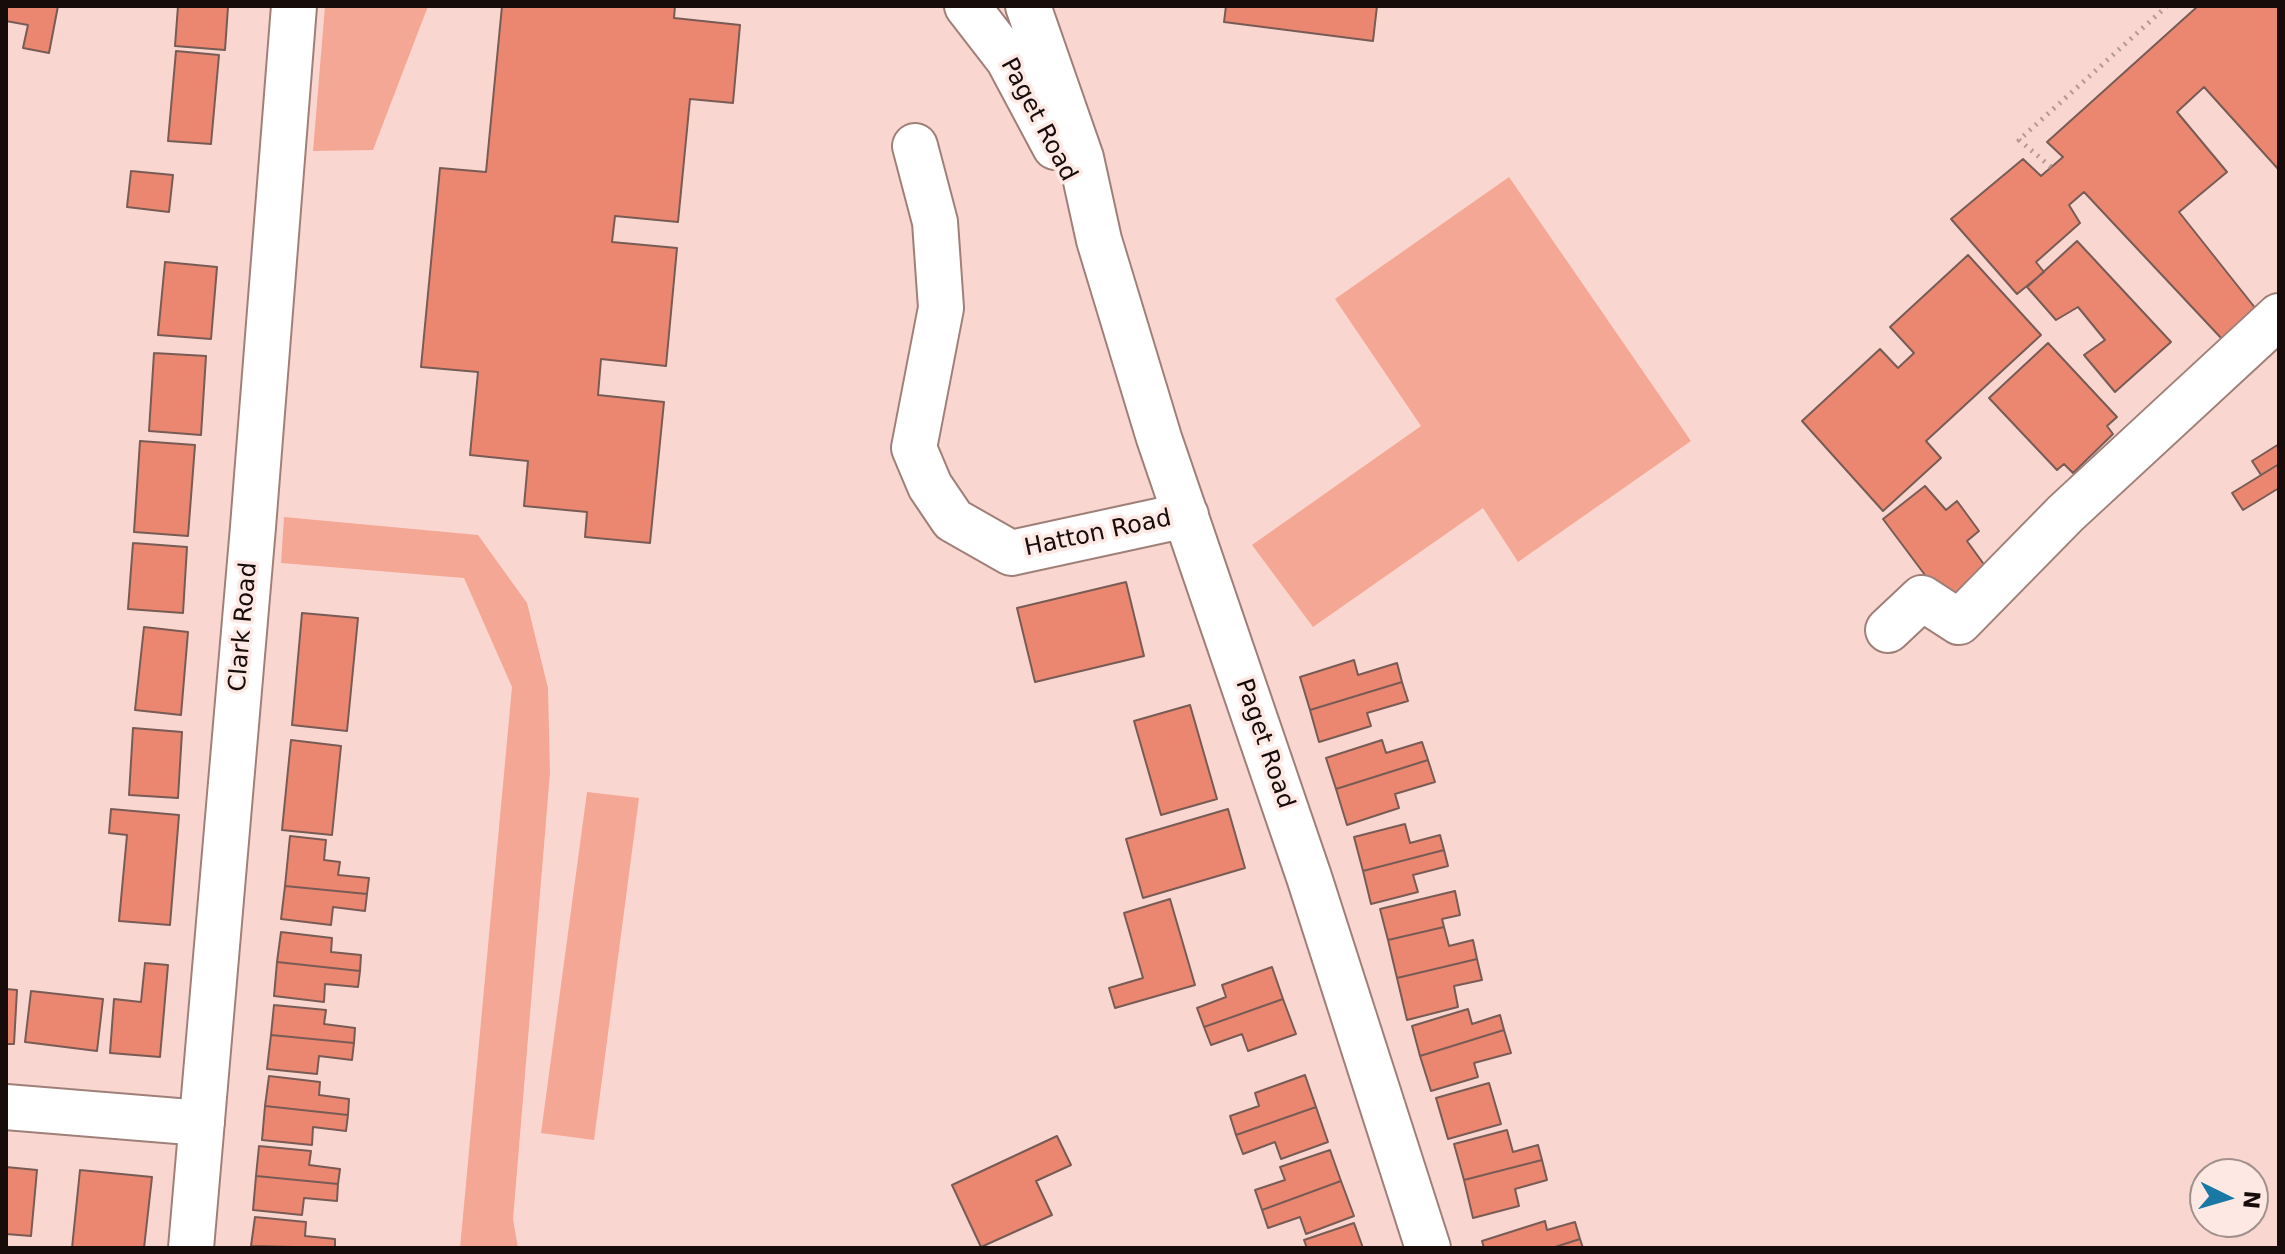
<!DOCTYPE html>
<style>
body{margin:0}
#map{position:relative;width:2285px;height:1254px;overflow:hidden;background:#f9d7d0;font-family:"DejaVu Sans",sans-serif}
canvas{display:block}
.frame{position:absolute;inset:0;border:8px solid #170c0a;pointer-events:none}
.north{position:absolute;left:2189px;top:1158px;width:80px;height:80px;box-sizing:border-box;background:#fde8e3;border:2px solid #a1908c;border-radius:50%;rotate:95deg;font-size:22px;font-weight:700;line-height:32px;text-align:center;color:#170c0a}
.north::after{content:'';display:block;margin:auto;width:28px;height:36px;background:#1a78a5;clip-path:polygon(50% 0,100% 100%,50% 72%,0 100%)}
</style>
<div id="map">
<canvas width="2285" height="1254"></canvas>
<div class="frame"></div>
<div class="north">N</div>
</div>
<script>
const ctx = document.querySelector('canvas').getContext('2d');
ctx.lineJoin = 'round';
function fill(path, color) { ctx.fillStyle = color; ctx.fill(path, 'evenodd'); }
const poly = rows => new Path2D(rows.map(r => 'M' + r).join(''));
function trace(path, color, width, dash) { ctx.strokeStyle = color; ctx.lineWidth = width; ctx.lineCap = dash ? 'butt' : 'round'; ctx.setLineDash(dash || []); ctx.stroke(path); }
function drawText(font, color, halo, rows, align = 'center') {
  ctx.font = font + ' "DejaVu Sans",sans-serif'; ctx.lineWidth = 7; ctx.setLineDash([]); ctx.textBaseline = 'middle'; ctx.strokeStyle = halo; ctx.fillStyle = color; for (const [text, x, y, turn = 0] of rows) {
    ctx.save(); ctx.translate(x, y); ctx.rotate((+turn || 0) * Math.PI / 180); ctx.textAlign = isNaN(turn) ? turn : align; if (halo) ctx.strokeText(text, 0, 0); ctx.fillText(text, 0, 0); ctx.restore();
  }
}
const green = poly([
 [325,6,428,6,373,150,313,151],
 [1509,177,1691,441,1518,562,1483,508,1313,627,1252,545,1421,426,1335,299],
 [284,517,478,535,527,603,548,688,550,773,513,1219,518,1248,460,1248,512,687,464,578,281,563],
 [587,792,639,798,594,1140,541,1133]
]);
const building = poly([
 [6,6,58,6,49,53,23,48,28,25,6,21,6,6],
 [178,6,228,7,225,50,175,46,178,6],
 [502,6,675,6,674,18,740,25,733,103,690,99,678,222,615,216,612,242,677,248,666,366,601,359,598,395,664,402,650,543,585,537,587,512,524,506,528,461,470,455,478,372,421,367,440,168,486,172,502,6],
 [1226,6,1377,6,1373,41,1224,22,1226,6],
 [2198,6,2279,6,2279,170,2204,87,2177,112,2227,172,2179,212,2256,309,2222,339,2084,192,2069,205,2080,223,2036,262,2044,272,2017,294,1951,219,2023,159,2041,176,2063,157,2047,142,2198,6],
 [176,51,219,55,211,144,168,141,176,51],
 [131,171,173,175,169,212,127,207,131,171],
 [2077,241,2171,342,2115,392,2084,355,2105,340,2078,307,2056,320,2027,287,2077,241],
 [1968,255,2041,335,1926,441,1941,458,1883,511,1802,421,1880,349,1898,368,1914,353,1890,327,1968,255],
 [165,262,217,267,211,339,158,335,165,262],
 [2048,343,2117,417,2107,426,2113,434,2073,473,2064,464,2057,470,1989,398,2048,343],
 [154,353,206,356,201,435,149,431,154,353],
 [140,441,195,445,188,536,134,532,140,441],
 [2279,444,2279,464,2261,475,2252,461,2279,444],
 [2279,464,2279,488,2243,510,2232,493,2279,464],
 [1925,486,1946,510,1957,501,1979,531,1967,541,1988,570,1946,603,1883,519,1925,486],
 [133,543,187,547,183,613,128,609,133,543],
 [1126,582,1144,656,1035,682,1017,608,1126,582],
 [302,613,358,618,347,731,292,725,302,613],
 [144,627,188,632,181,715,135,710,144,627],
 [1354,660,1358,675,1397,663,1402,682,1310,710,1300,677,1354,660],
 [1402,682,1408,701,1367,713,1371,726,1319,742,1310,710,1402,682],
 [1190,705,1217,799,1161,815,1134,721,1190,705],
 [133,728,182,732,178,798,129,795,133,728],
 [291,740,341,746,332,835,282,830,291,740],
 [1382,740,1386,753,1422,742,1428,760,1336,789,1326,758,1382,740],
 [1428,760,1435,782,1395,794,1399,808,1347,825,1336,789,1428,760],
 [111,809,179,815,170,925,119,921,127,835,109,833,111,809],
 [1228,809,1245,868,1143,898,1126,839,1228,809],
 [1405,824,1410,843,1440,835,1444,850,1363,871,1354,837,1405,824],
 [290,836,326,840,324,860,340,862,338,875,369,878,367,894,285,886,290,836],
 [1444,850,1448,866,1413,875,1418,892,1371,904,1363,871,1444,850],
 [285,886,367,894,365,911,333,907,331,925,281,919,285,886],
 [1455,891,1460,915,1442,919,1444,927,1388,940,1380,909,1455,891],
 [1170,899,1195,985,1115,1008,1109,988,1143,978,1124,913,1170,899],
 [1444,927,1449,946,1473,940,1477,959,1397,978,1388,940,1444,927],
 [281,932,332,938,331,952,361,955,360,971,277,962,281,932],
 [1477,959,1482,980,1454,986,1458,1007,1407,1020,1397,978,1477,959],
 [277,962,360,971,358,987,325,984,324,1002,274,996,277,962],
 [145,963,168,965,160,1057,110,1053,114,999,141,1002,145,963],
 [1272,967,1283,999,1204,1027,1197,1008,1226,997,1222,985,1272,967],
 [6,989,17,990,14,1044,6,1044,6,989],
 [31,991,103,999,97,1051,25,1042,31,991],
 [1283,999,1296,1034,1248,1051,1242,1034,1211,1045,1204,1027,1283,999],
 [274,1005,326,1010,324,1024,355,1028,354,1043,271,1035,274,1005],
 [1468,1009,1472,1024,1500,1015,1504,1030,1420,1056,1412,1026,1468,1009],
 [1504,1030,1511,1053,1474,1063,1478,1077,1431,1091,1420,1056,1504,1030],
 [271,1035,354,1043,352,1060,319,1056,317,1074,267,1069,271,1035],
 [1305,1075,1316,1107,1236,1135,1230,1116,1259,1106,1255,1093,1305,1075],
 [269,1076,320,1082,319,1095,349,1099,348,1115,265,1106,269,1076],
 [1489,1083,1501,1124,1448,1139,1436,1098,1489,1083],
 [265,1106,348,1115,346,1131,313,1127,312,1145,262,1140,265,1106],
 [1316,1107,1328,1142,1281,1159,1275,1142,1243,1154,1236,1135,1316,1107],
 [1507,1130,1513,1152,1538,1145,1542,1160,1464,1180,1454,1144,1507,1130],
 [1057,1136,1071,1165,1036,1181,1052,1215,981,1247,952,1185,1057,1136],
 [259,1146,311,1151,309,1165,340,1169,338,1184,256,1176,259,1146],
 [1330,1150,1341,1181,1262,1210,1255,1190,1285,1180,1280,1167,1330,1150],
 [1542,1160,1547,1180,1515,1189,1519,1206,1473,1218,1464,1180,1542,1160],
 [6,1167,37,1170,31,1236,6,1234,6,1167],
 [80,1170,152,1177,144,1248,72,1248,80,1170],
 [256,1176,338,1184,337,1201,304,1198,302,1215,253,1210,256,1176],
 [1341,1181,1354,1216,1306,1234,1300,1217,1268,1228,1262,1210,1341,1181],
 [255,1217,306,1222,305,1236,335,1239,335,1248,251,1246,255,1217],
 [1545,1221,1547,1230,1575,1222,1580,1239,1552,1248,1484,1248,1482,1241,1545,1221],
 [1354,1223,1363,1248,1307,1248,1304,1240,1354,1223],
 [1580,1239,1583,1248,1552,1248,1580,1239]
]);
const path = poly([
 [2051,167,2019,140,2167,6]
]);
const minor = poly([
 [967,6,1008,59,1055,147],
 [1028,6,1081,158,1099,240,1159,438,1309,877,1428,1248],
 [915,146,935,222,941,308,914,448,930,486,953,520,1011,553,1186,515],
 [1888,630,1922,598,1959,622,2066,513,2279,316],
 [6,1107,202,1123],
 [191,1248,253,527,294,6]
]);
const streetNames = [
 ["Paget Road",1038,120,62],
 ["Hatton Road",1098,534,-12],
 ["Clark Road",244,627,-85],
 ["Paget Road",1264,744,71]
];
fill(green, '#f5a795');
fill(building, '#eb8771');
trace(building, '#785b55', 2);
trace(minor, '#9f8079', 48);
trace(path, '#b49993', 5, [2, 6]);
trace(minor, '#fff', 44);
drawText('24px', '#170c0a', '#fde8e3', streetNames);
</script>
